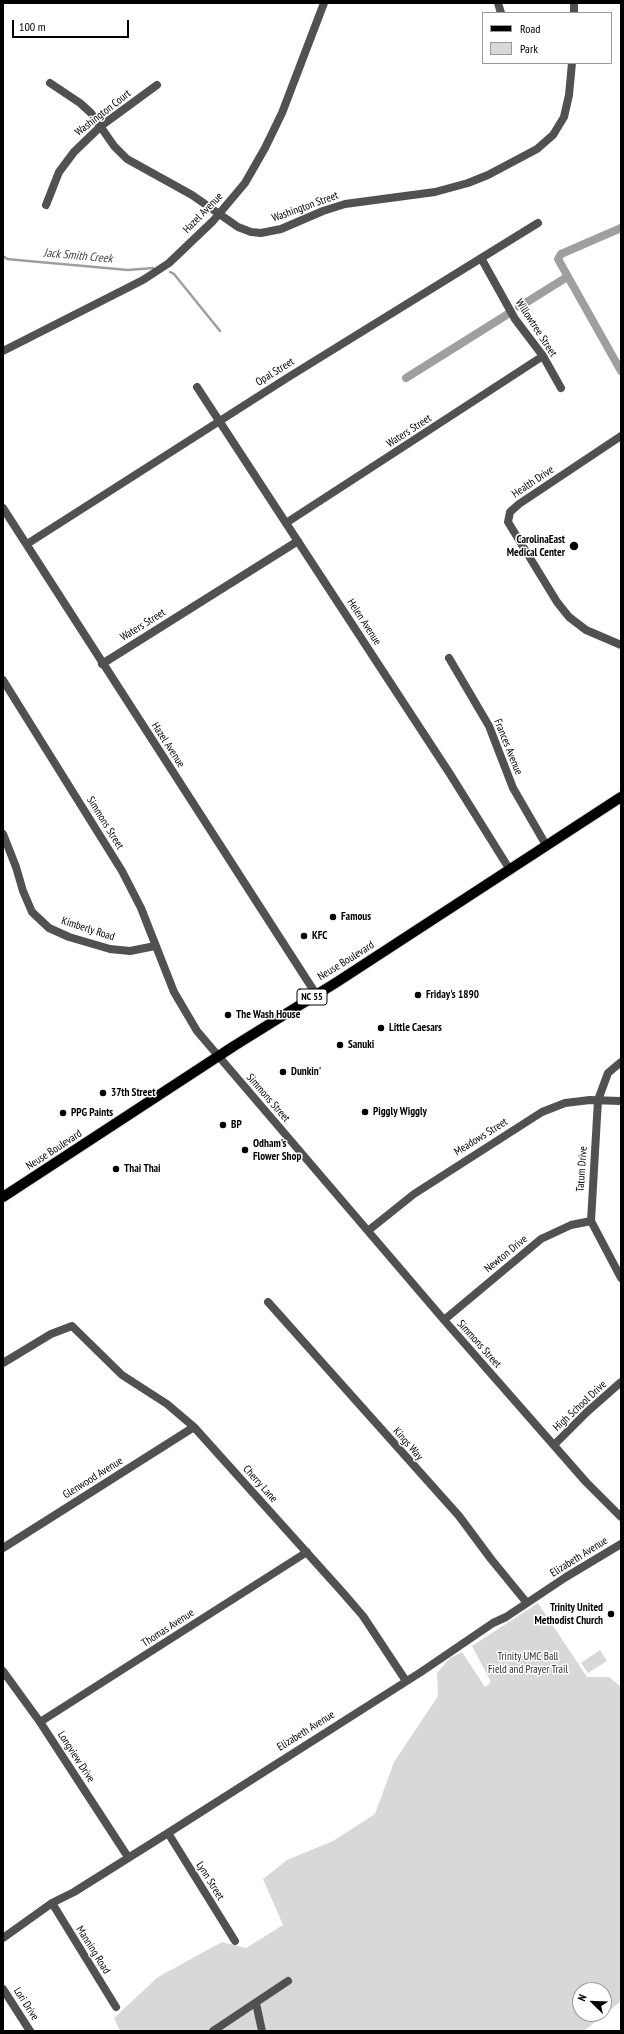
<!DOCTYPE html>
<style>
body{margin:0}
#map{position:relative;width:624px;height:2034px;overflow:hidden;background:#fff;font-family:"PT Sans Narrow",sans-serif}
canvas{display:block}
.frame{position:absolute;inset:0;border:4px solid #000;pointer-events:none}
.legend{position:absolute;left:482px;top:12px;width:130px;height:52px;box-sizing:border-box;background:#fff;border:1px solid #999;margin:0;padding:5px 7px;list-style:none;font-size:12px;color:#000}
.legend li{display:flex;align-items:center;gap:8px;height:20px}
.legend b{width:20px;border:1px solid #999}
.north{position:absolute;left:572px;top:1982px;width:40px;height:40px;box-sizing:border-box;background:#fff;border:1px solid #999;border-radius:50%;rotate:293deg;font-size:11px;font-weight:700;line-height:16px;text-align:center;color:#000}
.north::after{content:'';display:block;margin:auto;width:14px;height:18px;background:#000;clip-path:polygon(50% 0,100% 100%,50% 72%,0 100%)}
.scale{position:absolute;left:12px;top:20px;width:117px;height:18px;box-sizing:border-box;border:2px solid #000;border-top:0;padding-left:5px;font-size:12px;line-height:14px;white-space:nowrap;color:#000;-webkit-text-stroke:3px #fff;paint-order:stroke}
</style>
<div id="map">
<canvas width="624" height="2034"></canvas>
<div class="frame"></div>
<ul class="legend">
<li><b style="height:5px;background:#000"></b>Road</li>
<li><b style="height:11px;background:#d8d8d8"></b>Park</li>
</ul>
<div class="north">N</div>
<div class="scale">100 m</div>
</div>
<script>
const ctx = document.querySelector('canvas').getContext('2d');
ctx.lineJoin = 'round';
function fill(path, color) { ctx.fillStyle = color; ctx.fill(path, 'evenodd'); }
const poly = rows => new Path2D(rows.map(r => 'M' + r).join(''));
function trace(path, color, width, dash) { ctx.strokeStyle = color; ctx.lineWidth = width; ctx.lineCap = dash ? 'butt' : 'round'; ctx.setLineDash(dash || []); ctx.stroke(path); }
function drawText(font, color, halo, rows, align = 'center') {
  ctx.font = font + ' "PT Sans Narrow",sans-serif'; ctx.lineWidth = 3; ctx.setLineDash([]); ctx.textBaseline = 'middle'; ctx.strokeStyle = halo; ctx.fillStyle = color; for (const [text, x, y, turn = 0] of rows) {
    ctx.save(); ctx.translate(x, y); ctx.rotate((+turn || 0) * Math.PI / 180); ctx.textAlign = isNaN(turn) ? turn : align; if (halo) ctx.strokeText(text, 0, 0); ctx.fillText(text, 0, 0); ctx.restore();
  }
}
const green = poly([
 [538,1603,587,1677,609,1677,621,1687,621,2001,584,2031,120,2031,114,2018,158,1977,222,1942,246,1948,283,1925,263,1879,287,1860,333,1841,375,1814,394,1762,438,1696,437,1673,450,1658,462,1652,485,1687,491,1682,472,1646],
 [580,1990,604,1990,604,2014,580,2014],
 [600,1650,607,1661,588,1673,581,1663]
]);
const stream = poly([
 [3,256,7,259,28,261,128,270,153,268],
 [170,272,174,274,220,331]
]);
const canal = poly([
 [621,228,561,254,558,259,621,371],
 [519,307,567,277],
 [406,378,508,314]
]);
const minor = poly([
 [498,3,501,13],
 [574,13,574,3],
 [50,83,80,103,91,113,114,146,127,159,192,195,238,227,251,232,261,233,281,229,323,211,345,204,435,192,468,183,488,175,537,149,553,135,564,117,569,95,572,63],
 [46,205,59,172,74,152,101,126,157,85],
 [481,258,515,319,543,356,561,388],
 [3,351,143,280,169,263,213,221,245,183,265,148,282,113,324,3],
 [197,387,450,774,510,870],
 [621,436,519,504,510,512,508,522,557,602,569,617,586,630,621,645],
 [3,508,316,994],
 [286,523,543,356],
 [27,544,287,378,538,223],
 [449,658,489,726,513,788,546,845],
 [102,664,298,541],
 [3,680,122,871,141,908,174,992,197,1031,444,1320,586,1482,621,1517],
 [3,834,16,867,23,891,32,912,49,928,69,937,110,949,130,951,155,946],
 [621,1062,608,1073,598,1100,591,1221,621,1278],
 [369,1230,414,1194,542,1112,565,1103,590,1100,621,1101],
 [268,1302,459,1516,491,1559,527,1603],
 [444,1320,541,1239,571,1225,591,1221],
 [3,1363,51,1334,72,1326,122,1375,167,1404,194,1427,344,1594,363,1616,406,1681],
 [554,1445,587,1412,621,1382],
 [3,1548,194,1427],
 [3,1671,40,1722,128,1857],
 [40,1722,307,1552],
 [168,1833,235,1941],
 [52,1903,116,2007],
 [3,1938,52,1903,74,1892,168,1833,421,1672,493,1623,506,1617,566,1577,621,1544],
 [3,1989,30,2031],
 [256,2003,262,2031],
 [213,2031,288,1981]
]);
const major = poly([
 [3,1197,234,1046,337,982,621,797]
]);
const markers = [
 [574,546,5,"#000"],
 [333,917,4,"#000"],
 [304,936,4,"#000"],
 [418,995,4,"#000"],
 [228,1015,4,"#000"],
 [381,1028,4,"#000"],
 [340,1045,4,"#000"],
 [283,1072,4,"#000"],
 [103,1093,4,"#000"],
 [365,1112,4,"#000"],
 [63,1113,4,"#000"],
 [223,1125,4,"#000"],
 [245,1150,4,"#000"],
 [116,1169,4,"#000"],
 [611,1614,4,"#000"]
];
const shields = [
 [312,997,30]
];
const shieldNames = [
 ["NC 55",312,997]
];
const streetNames = [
 ["Washington Court",103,113,-38],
 ["Washington Street",305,207,-20],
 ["Hazel Avenue",203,213,-46],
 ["Willowtree Street",536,328,57],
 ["Opal Street",275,372,-32],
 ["Waters Street",409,431,-33],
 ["Health Drive",533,482,-34],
 ["Helen Avenue",364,622,57],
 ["Waters Street",143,625,-32],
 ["Hazel Avenue",168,745,57],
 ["Frances Avenue",508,747,68],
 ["Simmons Street",105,823,58],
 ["Kimberly Road",88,929,18],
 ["Neuse Boulevard",346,961,-32],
 ["Simmons Street",268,1098,49],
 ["Meadows Street",481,1137,-32],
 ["Neuse Boulevard",54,1150,-33],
 ["Tatum Drive",582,1169,-86],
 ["Newton Drive",506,1254,-39],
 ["Simmons Street",479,1344,48],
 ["High School Drive",580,1406,-43],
 ["Kings Way",408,1444,49],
 ["Glenwood Avenue",93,1478,-32],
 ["Cherry Lane",260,1484,48],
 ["Elizabeth Avenue",579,1557,-32],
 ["Thomas Avenue",168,1628,-33],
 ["Elizabeth Avenue",306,1731,-32],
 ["Longview Drive",76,1757,57],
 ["Lynn Street",210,1881,58],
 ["Manning Road",93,1950,58],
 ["Lori Drive",26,2004,57]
];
const poiNames = [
 ["CarolinaEast",565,540,"right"],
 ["Medical Center",565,553,"right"],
 ["Famous",341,917],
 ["KFC",312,936],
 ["Friday's 1890",426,995],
 ["The Wash House",236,1015],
 ["Little Caesars",389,1028],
 ["Sanuki",348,1045],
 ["Dunkin'",291,1072],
 ["37th Street",111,1093],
 ["Piggly Wiggly",373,1112],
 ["PPG Paints",71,1113],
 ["BP",231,1125],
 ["Odham's",253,1144],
 ["Flower Shop",253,1157],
 ["Thai Thai",124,1169],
 ["Trinity United",603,1608,"right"],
 ["Methodist Church",603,1621,"right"]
];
const parkNames = [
 ["Trinity UMC Ball",528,1657],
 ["Field and Prayer Trail",528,1670]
];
const waterNames = [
 ["Jack Smith Creek",78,256,5]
];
fill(green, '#d8d8d8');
trace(stream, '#9f9f9f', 2.5);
trace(canal, '#9f9f9f', 8);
trace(major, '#dbdbdb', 12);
trace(minor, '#515151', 8);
trace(major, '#000', 10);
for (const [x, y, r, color] of markers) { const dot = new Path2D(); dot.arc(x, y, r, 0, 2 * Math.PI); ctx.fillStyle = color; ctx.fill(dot); trace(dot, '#fff', 1.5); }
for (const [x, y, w] of shields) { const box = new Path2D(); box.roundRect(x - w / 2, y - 8, w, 16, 3); ctx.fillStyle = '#fff'; ctx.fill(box); trace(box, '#000', 1); }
drawText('bold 10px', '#000', null, shieldNames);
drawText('11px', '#000', '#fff', streetNames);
drawText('bold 11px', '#000', '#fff', poiNames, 'left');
drawText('11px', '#2f2f2f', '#fff', parkNames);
drawText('italic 12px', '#404040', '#fff', waterNames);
</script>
